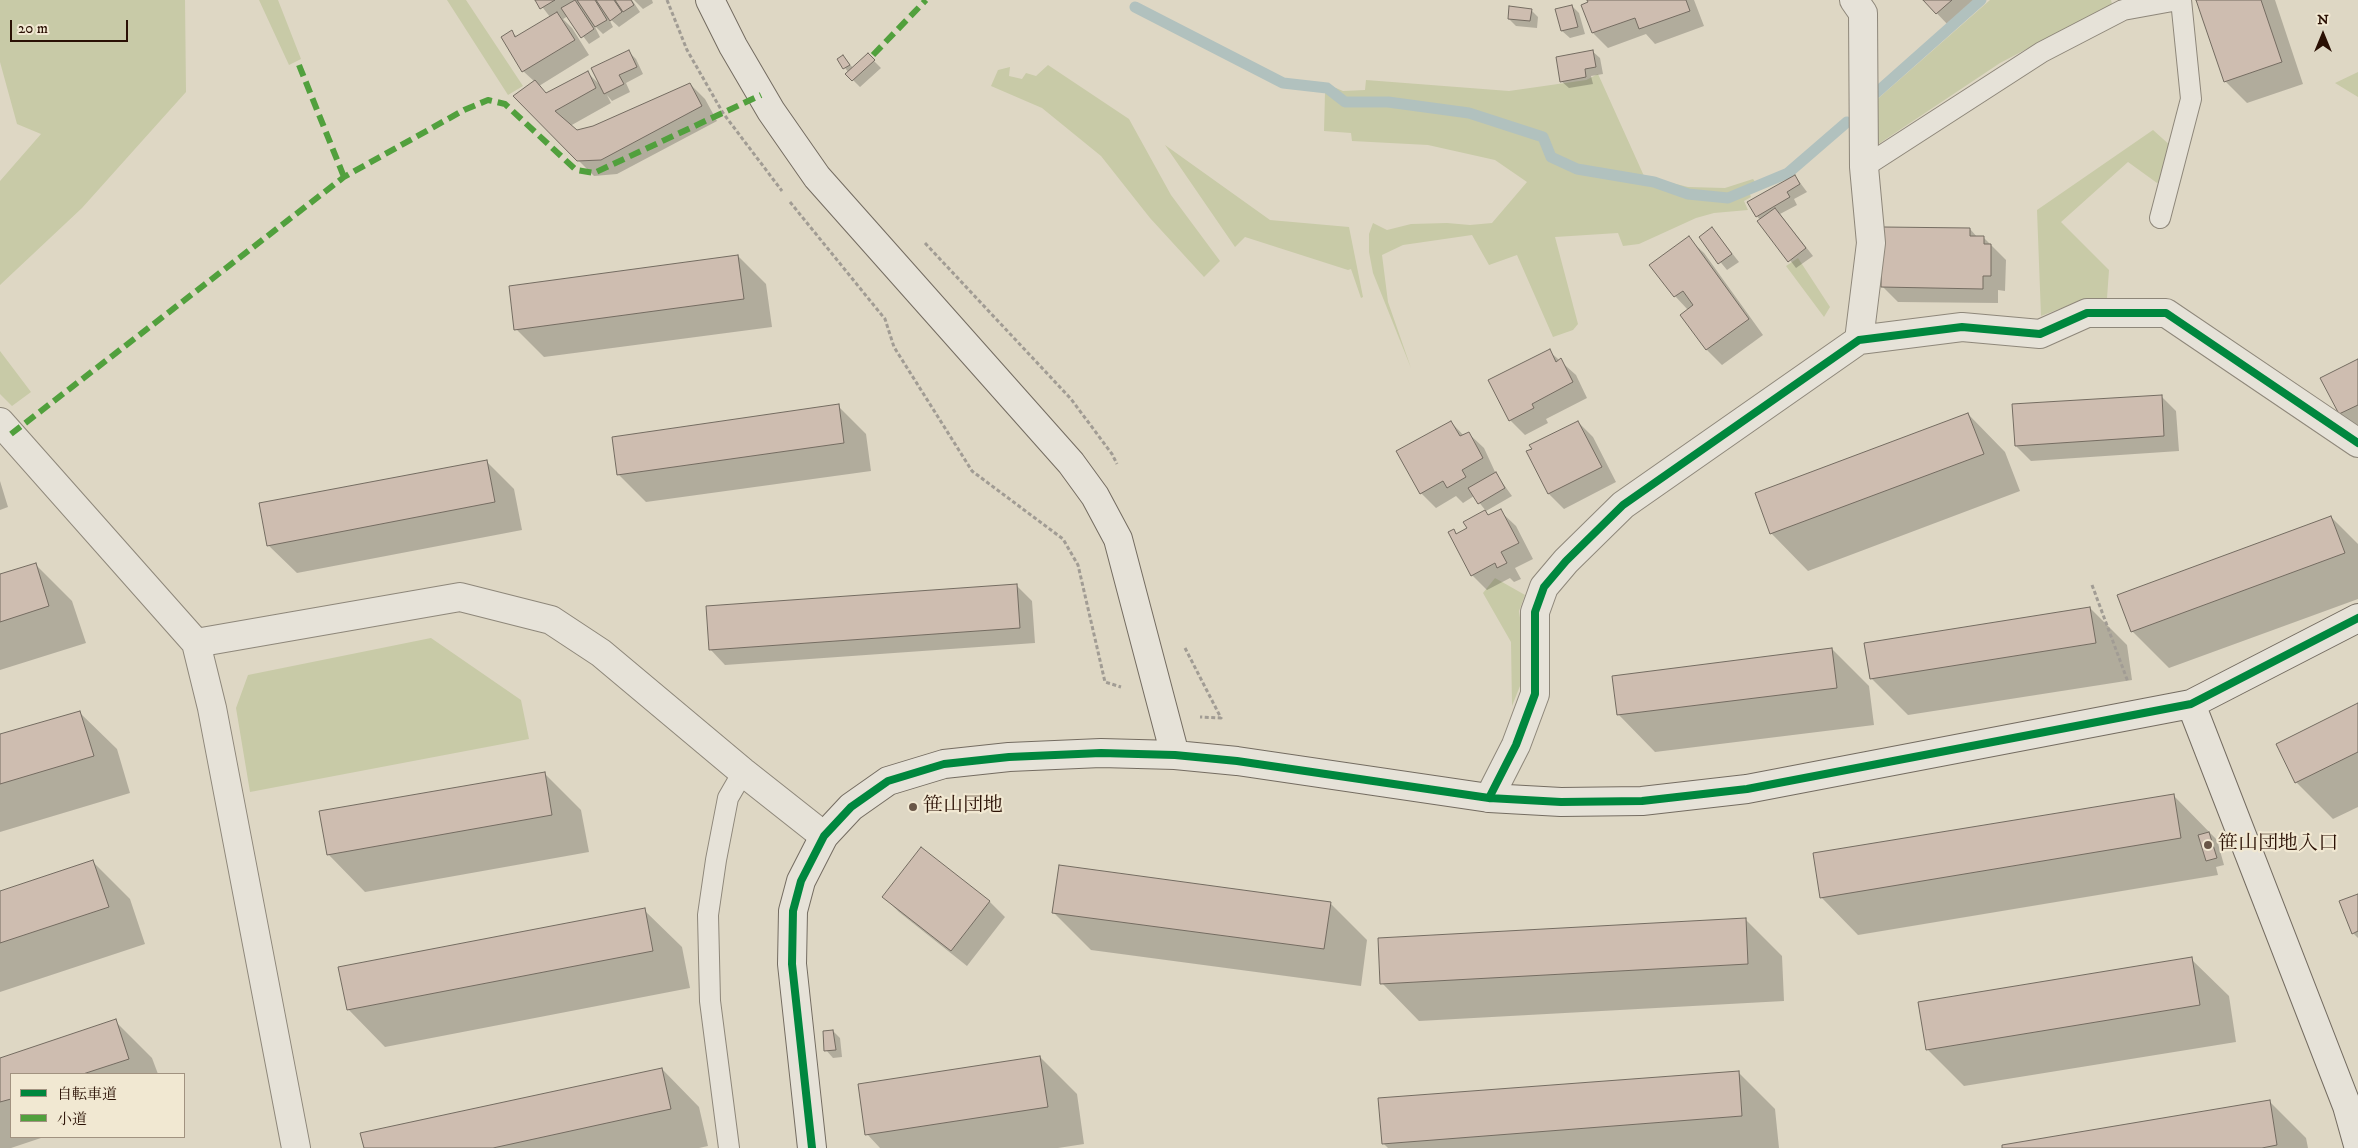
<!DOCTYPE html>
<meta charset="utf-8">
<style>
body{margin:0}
#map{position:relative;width:2358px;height:1148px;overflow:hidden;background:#ded7c4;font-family:"IM FELL DW Pica","Noto Serif JP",serif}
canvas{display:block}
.legend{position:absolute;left:10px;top:1073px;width:175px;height:65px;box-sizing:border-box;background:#f1e8d2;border:1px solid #a19280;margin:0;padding:6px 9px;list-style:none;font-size:15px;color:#2a1004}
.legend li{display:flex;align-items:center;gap:10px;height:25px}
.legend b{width:25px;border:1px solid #a19280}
.north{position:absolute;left:2298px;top:10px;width:50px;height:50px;-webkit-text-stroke:4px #f1e8d2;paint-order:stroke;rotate:0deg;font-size:14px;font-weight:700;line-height:20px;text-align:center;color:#2a1004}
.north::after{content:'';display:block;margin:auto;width:18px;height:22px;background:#2a1004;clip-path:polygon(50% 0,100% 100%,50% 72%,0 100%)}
.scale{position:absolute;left:10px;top:20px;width:118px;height:22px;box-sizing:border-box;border:2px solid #2a1004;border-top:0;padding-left:6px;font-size:15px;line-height:18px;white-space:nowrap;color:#2a1004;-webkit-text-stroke:4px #f1e8d2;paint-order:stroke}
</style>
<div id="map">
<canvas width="2358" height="1148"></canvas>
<ul class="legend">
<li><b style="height:6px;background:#00873e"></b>自転車道</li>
<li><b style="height:6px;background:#51a03d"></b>小道</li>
</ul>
<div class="north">N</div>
<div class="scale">20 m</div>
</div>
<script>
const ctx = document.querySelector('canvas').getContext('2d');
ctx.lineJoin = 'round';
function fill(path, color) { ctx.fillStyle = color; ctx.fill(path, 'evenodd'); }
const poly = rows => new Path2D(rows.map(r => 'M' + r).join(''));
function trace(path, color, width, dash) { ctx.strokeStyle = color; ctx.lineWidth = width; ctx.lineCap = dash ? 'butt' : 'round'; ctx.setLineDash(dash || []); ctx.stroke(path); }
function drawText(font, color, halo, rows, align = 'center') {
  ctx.font = font + ' "IM FELL DW Pica","Noto Serif JP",serif'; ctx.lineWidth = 4.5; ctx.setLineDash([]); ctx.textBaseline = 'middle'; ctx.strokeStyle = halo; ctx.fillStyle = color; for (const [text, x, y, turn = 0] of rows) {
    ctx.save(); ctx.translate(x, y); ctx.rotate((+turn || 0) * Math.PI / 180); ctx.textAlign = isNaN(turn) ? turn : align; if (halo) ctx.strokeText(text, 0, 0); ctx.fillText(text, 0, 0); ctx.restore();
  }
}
const green = poly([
 [0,0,185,0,186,92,82,208,0,285,0,181,41,134,17,124,0,62],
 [259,0,278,0,301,59,289,65],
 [447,0,466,0,523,86,508,95],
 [1990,0,2111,0,2112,4,2000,63,1874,147,1873,103],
 [1048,65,1129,119,1171,195,1220,261,1204,277,1150,218,1101,156,1042,108,991,86,998,70,1010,67,1009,76,1022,79,1026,73,1036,76],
 [2358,72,2358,97,2335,83],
 [1598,74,1644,176,1688,187,1725,188,1753,179,1756,183,1747,187,1751,197,1744,201,1748,210,1714,213,1696,218,1639,244,1623,246,1618,233,1555,237,1578,324,1573,330,1553,337,1517,255,1489,265,1472,235,1403,245,1382,255,1388,302,1411,368,1373,273,1369,252,1369,234,1373,223,1387,230,1411,224,1447,223,1470,225,1492,223,1527,182,1495,160,1428,145,1352,141,1351,133,1324,131,1325,93,1329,85,1343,91,1365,90,1366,80,1509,91,1586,80],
 [2153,130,2172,147,2166,177,2157,183,2128,162,2061,222,2109,270,2107,298,2085,299,2041,316,2037,210],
 [1165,145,1270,220,1349,227,1363,297,1361,298,1351,269,1348,270,1245,237,1235,247],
 [1798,258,1830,307,1824,317,1786,266],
 [0,351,31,392,12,406,0,394],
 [1495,578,1525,595,1519,611,1523,638,1522,681,1512,706,1511,642,1483,593],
 [431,638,521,700,529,739,250,792,236,708,248,675]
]);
const shadow = poly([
 [537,0,632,0,640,12,619,27,608,17,613,27,603,34,594,25,600,37,589,44,568,16,563,19,572,28,589,55,539,86,547,94,588,73,600,85,629,52,636,59,643,74,626,83,630,92,612,101,607,95,611,103,570,126,576,131,594,127,690,84,705,99,717,121,617,174,594,176,515,97,535,82,523,71,512,32,517,37,550,17],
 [634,0,652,0,653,3,643,9],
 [1589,0,1694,0,1704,26,1655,44,1646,34,1608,48,1593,33],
 [1924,0,1984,0,1952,29],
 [2197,0,2275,0,2303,84,2247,103,2225,81],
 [1572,6,1579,13,1585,34,1570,38,1562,31,1557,10],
 [1531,10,1538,17,1537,28,1516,26,1509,19],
 [1592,51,1600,58,1603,74,1591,76,1593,84,1569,88,1561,81],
 [868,55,881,68,860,87,847,74,848,72,839,59,843,56,853,68],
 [1795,176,1807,192,1794,199,1797,205,1780,214,1813,256,1796,268,1757,216],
 [1712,228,1739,262,1727,270,1700,237],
 [1970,229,1978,238,1984,238,2006,260,2005,291,1998,290,1998,303,1898,302,1883,287],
 [1688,238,1704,253,1763,335,1722,365,1707,350,1682,315,1688,310,1675,296],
 [738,256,766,284,772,327,544,357,516,329],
 [1549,351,1576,375,1587,398,1546,419,1548,423,1525,435,1510,420],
 [2358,360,2358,427,2356,429,2340,414,2322,379],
 [2161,396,2176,411,2179,451,2031,461,2016,446],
 [838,406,866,434,871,471,646,502,618,474],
 [1968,414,2005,452,2020,491,1808,571,1771,533],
 [1451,422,1464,436,1468,433,1484,448,1496,474,1512,496,1486,511,1474,496,1463,503,1456,496,1436,508,1421,493],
 [1578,422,1593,437,1616,482,1564,509,1549,494],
 [486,461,514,489,522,530,297,573,268,545],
 [0,481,8,507,0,510],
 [1500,511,1516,526,1533,559,1515,568,1521,579,1514,582,1510,578,1487,590,1472,575,1454,530,1458,535,1469,529,1485,512,1490,516],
 [2331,517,2358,544,2358,599,2169,668,2132,631],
 [35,564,72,601,86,643,0,670,0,575],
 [1017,586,1032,601,1035,643,725,665,710,649],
 [2090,608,2127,645,2132,680,1908,715,1871,678],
 [1832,649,1869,686,1874,725,1655,752,1618,714],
 [2358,705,2358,807,2333,819,2296,782],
 [79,712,117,749,130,793,0,832,0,735],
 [544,773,581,810,589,852,365,892,328,854],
 [2173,795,2217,840,2224,865,2216,867,2218,875,1858,935,1821,897],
 [921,848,990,902,1005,917,967,966,899,912,884,897],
 [93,862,130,899,145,944,0,992,0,892],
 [2358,895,2358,938,2353,933],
 [1330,903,1367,940,1361,986,1091,950,1054,913],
 [644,910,682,947,690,988,385,1047,348,1009],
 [1745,919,1782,956,1784,1001,1419,1021,1382,983],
 [2191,959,2229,996,2236,1042,1964,1086,1927,1049],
 [115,1021,152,1058,158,1074,11,1074,11,1137,44,1137,11,1148,0,1148,0,1059],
 [833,1031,840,1038,842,1057,833,1058,826,1050],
 [1040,1057,1077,1094,1084,1144,1058,1148,880,1148,867,1134],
 [662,1069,699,1107,708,1146,699,1148,365,1148],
 [1738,1072,1775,1109,1779,1148,1388,1148,1383,1143],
 [2269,1101,2306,1138,2308,1148,2003,1148]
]);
const stream = poly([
 [1135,7,1283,83,1327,88,1345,102,1388,102,1469,113,1543,137,1551,157,1577,169,1654,182,1688,194,1728,198,1788,173,1847,122],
 [1876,93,1981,0]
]);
const building = poly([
 [535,0,555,0,540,9,535,0],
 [575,0,594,29,581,38,561,8,575,0],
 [577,0,595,0,607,20,595,27,577,0],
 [596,0,614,0,622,12,610,21,596,0],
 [615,0,631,0,634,5,623,12,615,0],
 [1587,0,1686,0,1690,11,1639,29,1635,18,1592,33,1581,5,1588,2,1587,0],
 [1923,0,1952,0,1936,14,1923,0],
 [2196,0,2261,0,2282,62,2224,82,2196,0],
 [1572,5,1578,27,1561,31,1555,9,1572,5],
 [1509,6,1532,9,1530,21,1508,19,1509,6],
 [557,12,575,40,522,72,501,37,512,30,515,37,557,12],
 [629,50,637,67,619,75,624,84,604,94,591,68,629,50],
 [1593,50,1596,67,1585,69,1586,77,1560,82,1556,57,1593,50],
 [868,53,875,60,852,81,845,74,868,53],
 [843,55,850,65,843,69,837,59,843,55],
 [588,71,596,88,555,111,577,130,593,126,690,83,702,106,601,160,577,161,513,96,535,80,546,93,588,71],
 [1795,175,1800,184,1787,192,1790,197,1756,217,1747,202,1795,175],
 [1775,208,1806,248,1788,262,1757,221,1775,208],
 [1712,227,1732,254,1718,264,1699,237,1712,227],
 [1882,227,1970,228,1970,236,1984,236,1984,244,1991,244,1991,276,1983,276,1983,289,1881,287,1882,227],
 [1689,236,1749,319,1706,350,1680,315,1693,305,1683,291,1674,297,1649,265,1689,236],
 [738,255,744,299,514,330,509,286,738,255],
 [1550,349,1556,362,1561,358,1573,382,1532,404,1534,408,1509,421,1488,380,1550,349],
 [2358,359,2358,405,2339,414,2320,378,2358,359],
 [2162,395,2164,436,2015,446,2012,404,2162,395],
 [839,404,844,443,617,475,612,437,839,404],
 [1968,413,1984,454,1770,534,1755,493,1968,413],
 [1451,421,1460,436,1469,432,1483,458,1462,470,1466,477,1447,488,1443,481,1420,494,1396,451,1451,421],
 [1578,421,1602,467,1548,494,1526,451,1532,449,1529,445,1578,421],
 [487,460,495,502,267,546,259,503,487,460],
 [1496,472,1505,488,1478,504,1468,488,1496,472],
 [1501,509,1519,543,1501,552,1507,563,1497,568,1495,563,1471,576,1448,532,1454,529,1456,534,1467,528,1463,522,1485,510,1488,515,1501,509],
 [2331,516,2345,553,2131,632,2117,595,2331,516],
 [36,563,49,606,0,622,0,574,36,563],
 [1017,584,1020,628,709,650,706,606,1017,584],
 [2090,607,2096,643,1870,679,1864,643,2090,607],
 [1832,648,1837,688,1617,715,1612,676,1832,648],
 [2358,703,2358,752,2295,783,2276,744,2358,703],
 [80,711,94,756,0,784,0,734,80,711],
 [545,772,552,815,327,855,319,811,545,772],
 [2174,794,2181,838,1820,898,1813,853,2174,794],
 [2209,832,2217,858,2206,861,2198,835,2209,832],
 [921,847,990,901,951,951,882,897,921,847],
 [93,860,109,907,0,943,0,891,93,860],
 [1059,865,1331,902,1324,949,1052,913,1059,865],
 [2358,894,2358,931,2352,934,2339,901,2358,894],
 [645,908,653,951,347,1010,338,967,645,908],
 [1746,918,1748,964,1380,984,1378,938,1746,918],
 [2192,957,2200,1005,1926,1050,1918,1002,2192,957],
 [116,1019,129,1059,83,1074,11,1074,11,1099,0,1102,0,1058,116,1019],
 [833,1030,836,1050,824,1051,823,1031,833,1030],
 [1040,1056,1048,1107,865,1135,858,1084,1040,1056],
 [662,1068,671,1109,493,1148,364,1148,360,1133,662,1068],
 [1739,1071,1742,1116,1382,1144,1378,1098,1739,1071],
 [2270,1100,2277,1145,2262,1148,2002,1148,2002,1145,2270,1100]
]);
const path = poly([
 [667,0,687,50,723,113,782,191],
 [790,202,885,319,894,347,972,471,1063,539,1078,565,1105,682,1121,687],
 [925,243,1071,399,1112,454,1117,464],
 [2092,585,2128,682],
 [1185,648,1221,718,1200,717]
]);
const lane = poly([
 [1864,167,2042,52,2123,10,2178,0],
 [2160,218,2191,99,2181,0],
 [729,1148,710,1001,708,915,716,860,728,798,743,772]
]);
const street = poly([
 [1854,0,1863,13,1864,167,1871,243,1859,340],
 [0,422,196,643,212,708,296,1148],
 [196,643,460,597,551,620,601,653,743,772,824,836],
 [1489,798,1516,745,1535,694,1535,612,1544,587,1566,561,1623,505,1859,340,1962,327,2040,334,2087,313,2166,313,2358,443]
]);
const secondary = poly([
 [710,0,733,46,771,111,817,177,1071,463,1095,496,1118,539,1175,755],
 [2191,704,2347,1106,2358,1145],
 [812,1148,792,964,793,911,801,881,824,836,851,807,888,781,944,764,1009,757,1101,753,1175,755,1237,761,1489,798,1561,802,1642,801,1747,789,2191,704,2358,618]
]);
const quiet = poly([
 [873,55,926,0],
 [299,65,344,177],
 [11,434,344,177,464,110,488,100,505,104,576,170,594,173,761,95]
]);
const cycleway = poly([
 [1489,798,1516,745,1535,694,1535,612,1544,587,1566,561,1623,505,1859,340,1962,327,2040,334,2087,313,2166,313,2358,443],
 [812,1148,792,964,793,911,801,881,824,836,851,807,888,781,944,764,1009,757,1101,753,1175,755,1237,761,1489,798,1561,802,1642,801,1747,789,2191,704,2358,618]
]);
const markers = [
 [913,807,5,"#695647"],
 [2208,845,5,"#695647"]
];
const poiNames = [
 ["笹山団地",923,807],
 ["笹山団地入口",2218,845]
];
fill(green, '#c8caa7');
fill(shadow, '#0003');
trace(stream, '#b1c1be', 11);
fill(building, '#cebdb0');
trace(building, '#746c61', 1);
trace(lane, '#8e877a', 22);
trace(street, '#8e877a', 30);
trace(secondary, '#746c61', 30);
trace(path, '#a19c94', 3, [4, 2.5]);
trace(lane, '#e6e2d8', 20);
trace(street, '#e6e2d8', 28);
trace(secondary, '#e6e2d8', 28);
trace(quiet, '#51a03d', 6, [12, 6]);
trace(cycleway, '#00873e', 8);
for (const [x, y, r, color] of markers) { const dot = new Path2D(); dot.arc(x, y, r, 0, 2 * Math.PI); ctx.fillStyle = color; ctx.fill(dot); trace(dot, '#f1e8d2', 2); }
drawText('20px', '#2a1004', '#f1e8d2', poiNames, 'left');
</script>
